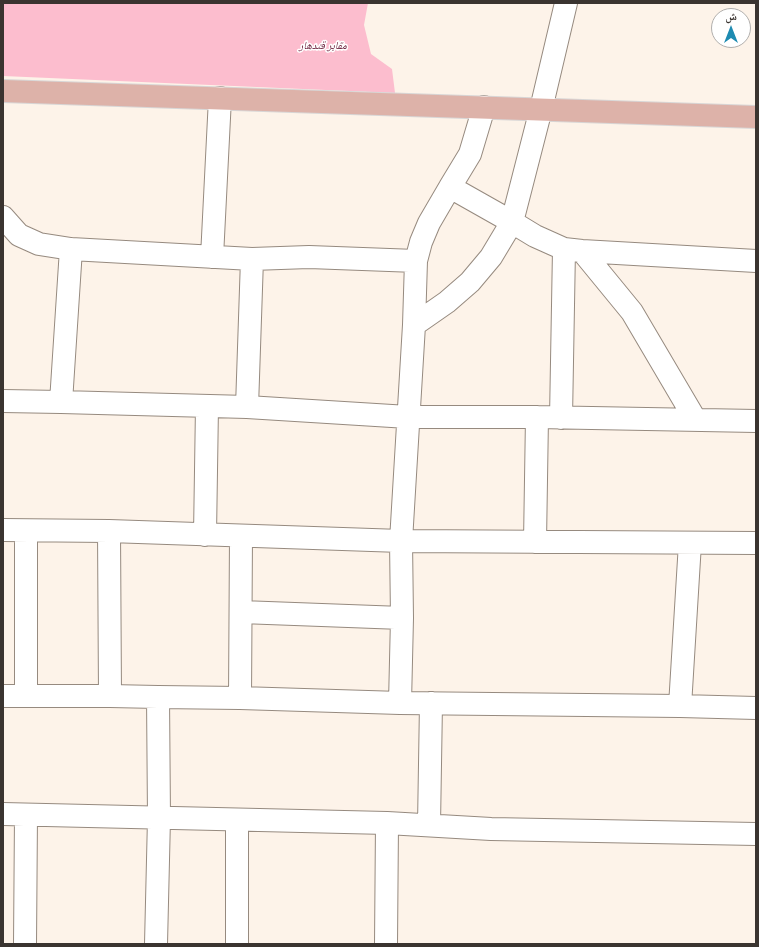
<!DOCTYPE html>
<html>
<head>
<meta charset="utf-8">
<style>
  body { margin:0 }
  #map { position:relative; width:759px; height:947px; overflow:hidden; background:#fdf3e9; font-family:"Source Serif 4","Noto Naskh Arabic",serif }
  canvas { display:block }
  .frame { position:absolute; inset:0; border:4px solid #3a3430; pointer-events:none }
  .north { position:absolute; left:711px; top:8px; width:40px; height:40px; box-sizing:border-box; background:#fff; border:1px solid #b0aeac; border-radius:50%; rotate:0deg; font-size:11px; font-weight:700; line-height:16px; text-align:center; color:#3a3430 }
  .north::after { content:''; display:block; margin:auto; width:14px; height:18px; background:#1e8bb1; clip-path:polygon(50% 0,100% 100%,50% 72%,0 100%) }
</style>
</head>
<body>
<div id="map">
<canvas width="759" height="947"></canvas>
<div class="frame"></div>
<div class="north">ش</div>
</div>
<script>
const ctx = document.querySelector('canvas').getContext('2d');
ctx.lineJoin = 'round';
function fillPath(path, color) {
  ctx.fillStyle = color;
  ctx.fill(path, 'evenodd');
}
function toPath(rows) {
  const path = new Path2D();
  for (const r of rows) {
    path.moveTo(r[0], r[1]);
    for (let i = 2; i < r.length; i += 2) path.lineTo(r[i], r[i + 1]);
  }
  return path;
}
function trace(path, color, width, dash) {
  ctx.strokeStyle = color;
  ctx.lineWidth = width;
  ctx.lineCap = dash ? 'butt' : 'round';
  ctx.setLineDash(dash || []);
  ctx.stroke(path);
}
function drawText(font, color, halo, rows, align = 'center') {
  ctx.font = font + ' "Source Serif 4","Noto Naskh Arabic",serif';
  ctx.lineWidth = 3;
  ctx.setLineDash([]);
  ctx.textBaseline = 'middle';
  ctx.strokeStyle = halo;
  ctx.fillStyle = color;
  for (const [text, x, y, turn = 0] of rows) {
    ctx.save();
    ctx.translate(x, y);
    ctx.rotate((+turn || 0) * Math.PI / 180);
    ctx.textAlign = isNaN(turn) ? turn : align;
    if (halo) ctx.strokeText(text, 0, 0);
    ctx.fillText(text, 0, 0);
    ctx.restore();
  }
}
const green = toPath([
  [3,3,368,3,364,25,371,54,392,69,395,93,3,76]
]);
const minor = toPath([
  [450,187,470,154,484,107],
  [3,217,19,235,39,244,71,249,252,259,309,257,416,261,421,242,429,223,450,187,512,222,535,236,564,249,582,251,756,261],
  [582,251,632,312,695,419],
  [212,257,220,98],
  [414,325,447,302,470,282,491,257,512,222,541,109,566,3],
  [3,401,61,402,247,407,408,417,537,417,756,421],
  [61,402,71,249],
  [247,407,252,259],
  [561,418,564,249],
  [3,530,109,531,401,541,756,543],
  [109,531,110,696],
  [205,535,207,406],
  [535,542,537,417],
  [241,612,402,618],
  [3,696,110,696,158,697,240,698,400,703,680,706,756,708],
  [26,696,26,531],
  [240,698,241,536],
  [400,703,402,618,401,541,414,325,416,261],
  [680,706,690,543],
  [3,814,387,823,491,829,756,834],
  [429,825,431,703],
  [25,944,26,815],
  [156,944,159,818,158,697],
  [237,944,237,820],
  [386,944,387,823]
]);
const major = toPath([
  [3,91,756,117]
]);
const parkNames = [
  ["مقابر قندهار",323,46]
];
fillPath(green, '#fcbdce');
trace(minor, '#968a7f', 24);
trace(major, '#d8d6d6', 24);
trace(minor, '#fff', 22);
trace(major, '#ddb2a9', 22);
drawText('italic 11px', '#6c223e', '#fff', parkNames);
</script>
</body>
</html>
